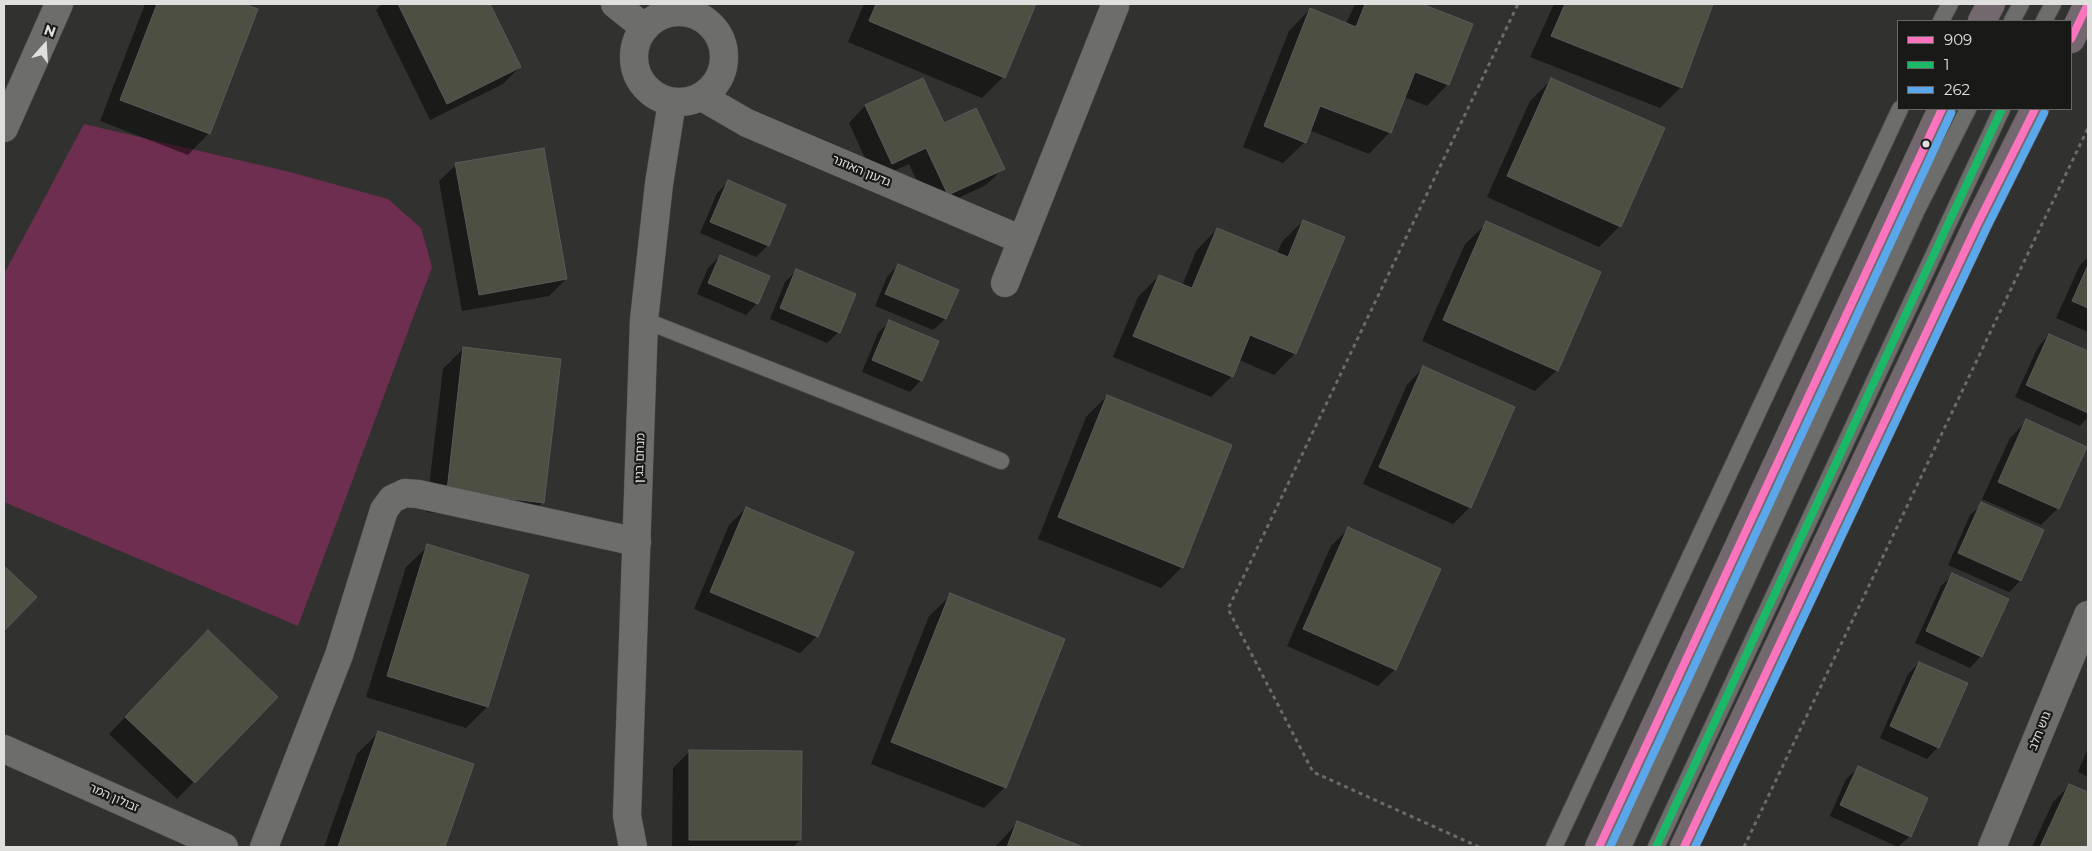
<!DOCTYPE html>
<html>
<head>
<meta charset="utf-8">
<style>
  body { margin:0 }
  #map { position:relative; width:2092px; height:851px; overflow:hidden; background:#313130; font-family:Montserrat,sans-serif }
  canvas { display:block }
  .frame { position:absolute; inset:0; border:5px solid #dfe0de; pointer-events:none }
  .legend { position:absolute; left:1897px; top:20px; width:175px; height:90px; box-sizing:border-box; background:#191918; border:1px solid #686967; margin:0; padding:6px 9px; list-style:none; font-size:15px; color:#dfe0de }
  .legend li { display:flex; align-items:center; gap:10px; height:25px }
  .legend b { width:25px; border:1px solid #686967 }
  .north { position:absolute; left:20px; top:20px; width:50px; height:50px; -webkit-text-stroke:4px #191918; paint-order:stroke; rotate:19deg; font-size:14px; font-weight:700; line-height:20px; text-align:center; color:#dfe0de }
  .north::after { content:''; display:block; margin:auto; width:18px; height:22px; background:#dfe0de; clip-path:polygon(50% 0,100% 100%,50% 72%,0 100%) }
</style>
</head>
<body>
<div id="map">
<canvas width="2092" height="851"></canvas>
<div class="frame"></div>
<ul class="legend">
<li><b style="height:6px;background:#fc73be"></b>909</li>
<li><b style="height:6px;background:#1ab867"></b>1</li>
<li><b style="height:6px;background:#5aa8eb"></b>262</li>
</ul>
<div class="north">N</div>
</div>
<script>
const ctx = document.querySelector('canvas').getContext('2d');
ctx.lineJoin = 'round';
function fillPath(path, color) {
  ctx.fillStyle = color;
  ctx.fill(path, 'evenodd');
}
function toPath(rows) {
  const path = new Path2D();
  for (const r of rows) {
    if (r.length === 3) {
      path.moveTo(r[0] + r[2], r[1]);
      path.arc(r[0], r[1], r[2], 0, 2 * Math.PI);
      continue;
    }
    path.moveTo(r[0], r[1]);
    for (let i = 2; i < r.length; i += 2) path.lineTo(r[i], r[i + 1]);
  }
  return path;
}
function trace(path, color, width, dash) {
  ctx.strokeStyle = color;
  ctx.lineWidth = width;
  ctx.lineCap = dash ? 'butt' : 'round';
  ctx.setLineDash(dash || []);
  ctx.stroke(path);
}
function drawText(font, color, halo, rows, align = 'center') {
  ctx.font = font + ' Montserrat,"Noto Sans Hebrew",sans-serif';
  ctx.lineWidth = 4.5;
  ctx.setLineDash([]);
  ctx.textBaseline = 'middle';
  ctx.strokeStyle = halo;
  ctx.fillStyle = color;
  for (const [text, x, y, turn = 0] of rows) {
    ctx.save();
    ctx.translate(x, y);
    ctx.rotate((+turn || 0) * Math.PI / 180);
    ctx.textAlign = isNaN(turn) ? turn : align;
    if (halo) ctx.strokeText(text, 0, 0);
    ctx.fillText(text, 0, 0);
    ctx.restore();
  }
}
const green = toPath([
  [84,124,290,172,388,199,421,228,432,267,298,626,4,502,4,274]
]);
const shadow = toPath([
  [145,4,241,4,256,10,209,133,188,155,100,121],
  [382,4,489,4,520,67,503,84,430,120,376,10],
  [864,4,1035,4,1003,77,982,98,848,42],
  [1355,4,1419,4,1472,25,1448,84,1427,106,1404,97,1390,132,1369,154,1309,130,1305,142,1283,163,1243,147,1289,31,1310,9,1346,24],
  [1554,4,1712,4,1681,87,1660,108,1530,57],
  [922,80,944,125,1003,169,986,185,931,211,909,164,875,180,849,123,865,106],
  [1551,80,1620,226,1599,247,1487,197,1530,101],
  [456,165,566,279,549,296,462,311,439,181],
  [728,182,768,245,756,257,700,233,717,193],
  [1303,221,1295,353,1274,375,1239,360,1232,376,1211,397,1113,357,1138,297,1159,276,1182,286,1196,251,1217,229,1277,254,1282,242],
  [1487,223,1557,370,1535,391,1422,341,1465,244],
  [720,256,757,303,746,315,697,294,708,268],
  [2088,257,2088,332,2056,318,2080,265],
  [898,265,957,290,945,319,933,330,875,306,887,277],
  [796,271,839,332,827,343,770,319,785,282],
  [889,322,921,380,910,392,862,372,878,333],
  [2049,335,2088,353,2088,417,2080,426,2015,397,2038,347],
  [464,348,543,502,522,523,426,512,443,369],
  [1423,368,1470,507,1453,524,1363,484,1407,385],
  [1107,396,1182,567,1161,588,1038,539,1086,417],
  [2027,421,2058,508,2041,525,1982,499,2010,438],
  [1982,504,2043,531,2020,581,2009,592,1948,565,1970,515],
  [746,508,817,636,800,653,694,609,729,525],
  [1348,529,1395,669,1378,686,1287,646,1331,546],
  [428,546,487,707,466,728,366,697,406,567],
  [4,567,35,597,4,630],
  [1953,575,1981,656,1970,668,1915,643,1941,586],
  [951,595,1005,787,984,808,871,764,929,616],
  [191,649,276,697,177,799,109,734],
  [1919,663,1938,747,1927,759,1880,738,1908,674],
  [378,733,472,765,444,847,324,847,357,754],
  [2088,748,2088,777,2078,772],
  [690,751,800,840,793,847,672,847,673,768],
  [1858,768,1910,836,1898,847,1830,816,1846,779],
  [2070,785,2088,793,2088,847,2032,847,2053,802],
  [1018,822,1080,847,995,847]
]);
const building = toPath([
  [157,4,244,4,258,9,210,134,120,100,157,4],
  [398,4,490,4,521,67,447,104,398,4],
  [876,4,1036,4,1005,78,869,21,876,4],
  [1365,4,1422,4,1473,24,1449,85,1415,72,1391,133,1320,106,1306,143,1264,126,1310,8,1356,27,1365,4],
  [1565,4,1713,4,1682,88,1551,36,1565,4],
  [923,78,944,123,976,108,1005,169,948,195,926,148,892,164,865,105,923,78],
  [1551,78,1665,128,1621,227,1507,176,1551,78],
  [544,148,567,279,479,295,455,163,544,148],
  [728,180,786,205,769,246,710,222,728,180],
  [1303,220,1345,237,1296,354,1250,335,1233,377,1133,336,1159,275,1192,288,1217,228,1288,257,1303,220],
  [1486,221,1601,272,1558,371,1443,320,1486,221],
  [720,255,770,276,758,304,708,283,720,255],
  [898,264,959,290,946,319,885,294,898,264],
  [2088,265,2088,308,2072,301,2088,265],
  [796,269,856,294,840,333,780,308,796,269],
  [889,320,939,341,922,381,872,360,889,320],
  [2049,334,2088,351,2088,413,2026,385,2049,334],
  [463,347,561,359,544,503,447,491,463,347],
  [1423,366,1515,407,1471,508,1379,467,1423,366],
  [1107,395,1232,445,1183,568,1058,517,1107,395],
  [2026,419,2087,447,2059,509,1998,482,2026,419],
  [1981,502,2044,530,2021,581,1958,553,1981,502],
  [746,507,854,552,818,637,710,592,746,507],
  [1348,527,1441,569,1396,670,1303,629,1348,527],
  [427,544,529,575,488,707,387,676,427,544],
  [4,566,37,597,4,631,4,566],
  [1952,573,2009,599,1982,657,1926,631,1952,573],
  [950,593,1065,639,1006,788,891,742,950,593],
  [208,630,278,697,195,783,125,717,208,630],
  [1919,662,1968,683,1939,748,1890,726,1919,662],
  [378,731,474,764,445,847,338,847,378,731],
  [689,750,802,751,801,840,689,840,689,750],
  [1858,766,1928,798,1911,837,1840,805,1858,766],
  [2069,784,2088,792,2088,847,2040,847,2069,784],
  [1017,821,1083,847,1007,847,1017,821]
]);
const path = toPath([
  [1479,847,1313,772,1228,609,1518,4],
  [1744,847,2088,128]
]);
const service = toPath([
  [1941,21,1950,4],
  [2012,21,2021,4],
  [2044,21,2053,4],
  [644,320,1001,461],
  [1554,847,1900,109],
  [1623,847,1916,212,1968,109],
  [1656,847,2002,109]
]);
const minor = toPath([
  [615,4,645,28],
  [702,97,747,123,1022,240],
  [4,128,59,4],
  [1005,283,1115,6],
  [4,749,224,847],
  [264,847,339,655,384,510,392,499,405,493,418,494,637,542]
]);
const tertiary = toPath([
  [679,57,45],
  [633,847,627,816,644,320,659,184,672,102],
  [1992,847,2088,615]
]);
const trunk = toPath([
  [1982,21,1991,4],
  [2071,39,2088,4],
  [1599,847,1942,109],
  [1684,847,1978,223,2035,109]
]);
const bus1 = toPath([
  [2071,39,2088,4],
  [1599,847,1942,109],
  [1684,847,1978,223,2035,109]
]);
const bus2 = toPath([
  [1656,847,2002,109]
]);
const bus3 = toPath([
  [1610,847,1951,113],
  [1695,847,1987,227,2044,113]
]);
const markers = [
  [1926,144,4.5,"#dfe0de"]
];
const streetNames = [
  ["גדעון האוזנר",861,171,23],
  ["מנחם בגין",640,458,-88],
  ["גוש חלב",2040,731,-68],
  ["זבולון המר",114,798,24]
];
fillPath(green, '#6e2e4f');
fillPath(shadow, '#0007');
fillPath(building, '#4c4f42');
trace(building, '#5a5a59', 1);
trace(service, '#4d4d4c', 18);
trace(minor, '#4d4d4c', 29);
trace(tertiary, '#4d4d4c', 29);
trace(trunk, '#4d4d4c', 29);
trace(path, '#6b6b6a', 3, [4, 4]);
trace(service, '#6d6d6c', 16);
trace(minor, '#6d6d6c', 28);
trace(tertiary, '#6d6d6c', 28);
trace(trunk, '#72686d', 28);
trace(bus1, '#fc73be', 8);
trace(bus2, '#1ab867', 8);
trace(bus3, '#5aa8eb', 8);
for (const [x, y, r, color] of markers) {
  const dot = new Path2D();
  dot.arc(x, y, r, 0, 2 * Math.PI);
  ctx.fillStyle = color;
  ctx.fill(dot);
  trace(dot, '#191918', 2);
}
drawText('12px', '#dfe0de', '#191918', streetNames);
</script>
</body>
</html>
